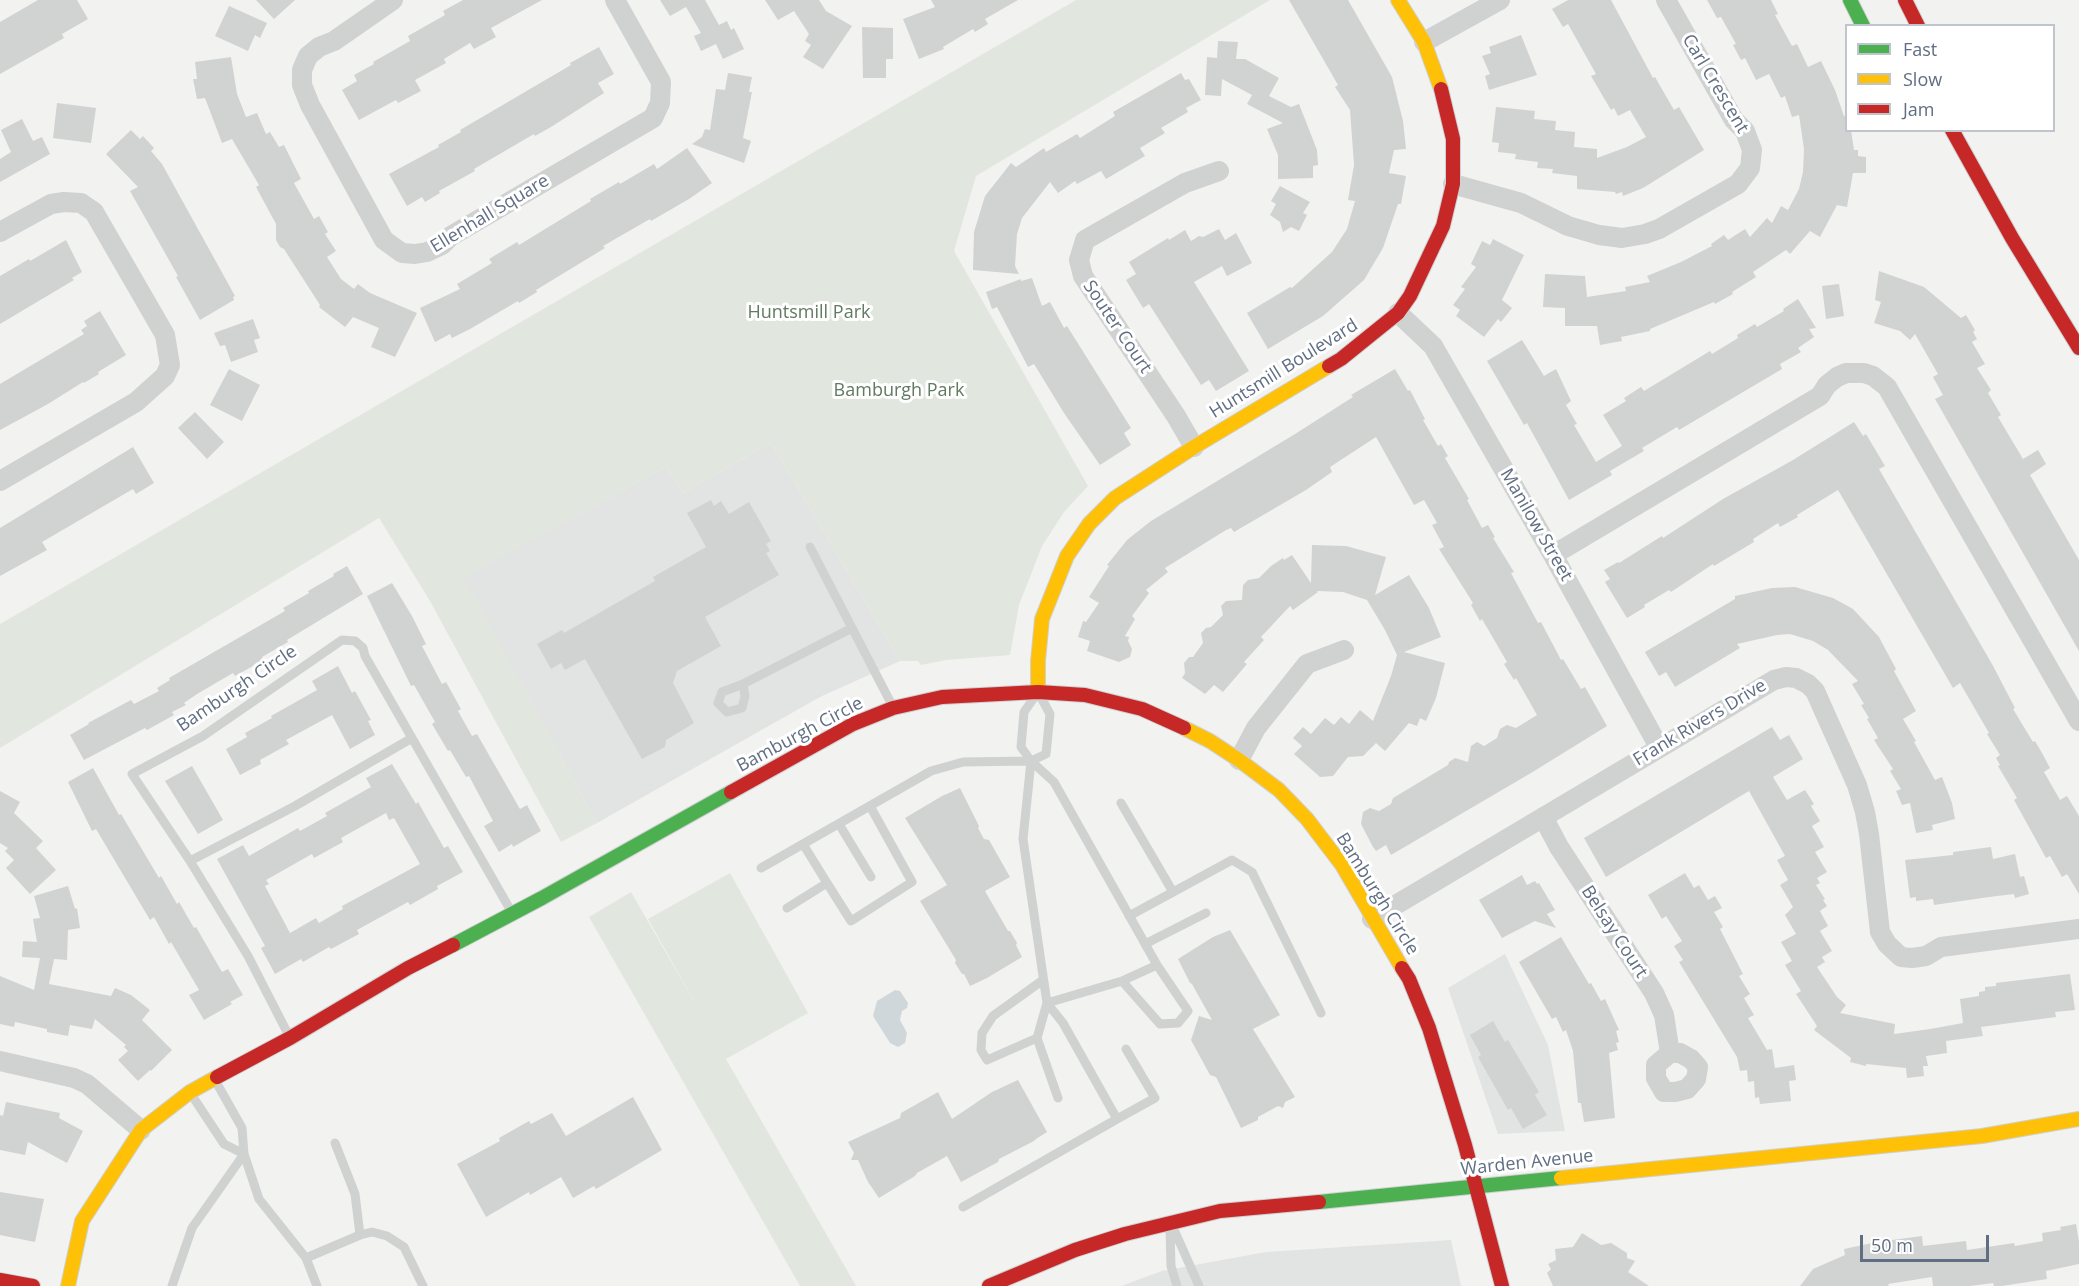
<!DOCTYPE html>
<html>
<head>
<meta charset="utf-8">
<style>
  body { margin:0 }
  #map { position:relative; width:2079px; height:1286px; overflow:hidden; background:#f2f3f0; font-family:"Open Sans",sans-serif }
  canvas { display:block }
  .legend { position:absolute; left:1845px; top:24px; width:210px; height:108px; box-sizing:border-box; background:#fff; border:2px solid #bfc5cd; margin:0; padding:8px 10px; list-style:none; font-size:18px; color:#606e83 }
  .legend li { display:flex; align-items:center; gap:12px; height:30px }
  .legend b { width:30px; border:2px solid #bfc5cd }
  .scale { position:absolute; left:1860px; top:1235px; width:129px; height:27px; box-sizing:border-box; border:3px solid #606e83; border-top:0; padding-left:8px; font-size:18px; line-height:21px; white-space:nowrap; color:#606e83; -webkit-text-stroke:4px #fff; paint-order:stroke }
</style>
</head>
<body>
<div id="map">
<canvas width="2079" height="1286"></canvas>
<ul class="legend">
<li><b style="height:8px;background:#4caf50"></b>Fast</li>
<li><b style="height:8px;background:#ffc107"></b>Slow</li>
<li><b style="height:8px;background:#c62828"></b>Jam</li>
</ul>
<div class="scale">50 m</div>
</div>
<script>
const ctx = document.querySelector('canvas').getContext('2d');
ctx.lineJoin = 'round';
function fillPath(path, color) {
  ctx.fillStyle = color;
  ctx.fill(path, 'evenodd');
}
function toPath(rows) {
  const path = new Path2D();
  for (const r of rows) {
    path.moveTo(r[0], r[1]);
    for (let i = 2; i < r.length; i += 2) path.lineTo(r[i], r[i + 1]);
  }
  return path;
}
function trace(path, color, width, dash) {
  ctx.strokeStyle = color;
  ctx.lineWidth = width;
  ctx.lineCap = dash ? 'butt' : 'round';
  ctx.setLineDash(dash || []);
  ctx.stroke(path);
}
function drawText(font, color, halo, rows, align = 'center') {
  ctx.font = font + ' "Open Sans",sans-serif';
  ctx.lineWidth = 6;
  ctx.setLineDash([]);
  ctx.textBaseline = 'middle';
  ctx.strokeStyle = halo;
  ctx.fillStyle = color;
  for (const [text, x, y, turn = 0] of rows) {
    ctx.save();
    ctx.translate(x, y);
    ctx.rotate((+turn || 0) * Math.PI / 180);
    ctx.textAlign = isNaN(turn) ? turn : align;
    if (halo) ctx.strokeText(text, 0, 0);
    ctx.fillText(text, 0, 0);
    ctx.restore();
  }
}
const built = toPath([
  [771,443,900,661,820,697,597,823,463,577,666,467,683,493],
  [1505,954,1548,1045,1565,1131,1498,1134,1448,988],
  [1451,1240,1461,1286,1121,1286,1162,1271,1266,1252]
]);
const green = toPath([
  [1076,0,1270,0,976,176,954,251,1088,486,1064,512,1042,546,1019,605,1010,655,946,660,921,665,918,661,900,661,771,443,683,493,666,467,464,577,597,823,561,842,430,601,379,518,0,748,0,624],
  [730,873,808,1013,726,1059,856,1286,800,1286,589,917,631,892,702,1015,648,919]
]);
const water = toPath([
  [895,990,900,991,908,1003,907,1008,902,1011,900,1020,907,1033,905,1043,898,1047,890,1043,873,1016,877,1001]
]);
const building = toPath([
  [38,0,77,0,88,19,62,34,64,38,0,74,0,22],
  [256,0,295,0,274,19],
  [463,0,542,0,491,28,496,37,474,49,470,43,444,59,446,63,415,80,421,91,398,103,396,100,359,120,342,90,357,81,354,75,374,64,373,62,410,41,408,36,445,15,443,11],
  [660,0,705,0,719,25,727,21,731,30,734,28,744,49,723,59,716,44,701,51,694,36,701,33,686,7,670,16],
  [765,0,819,0,826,11,852,26,823,69,803,57,811,45,805,41,809,34,794,11,778,20],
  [931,0,1018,0,985,19,988,24,975,32,973,29,943,47,944,49,919,59,903,19,935,7],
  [1289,0,1348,0,1392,77,1403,121,1406,149,1394,150,1389,173,1406,176,1401,204,1398,204,1383,248,1364,280,1323,316,1268,349,1247,313,1290,287,1292,288,1332,252,1347,229,1355,201,1348,200,1354,165,1350,110,1335,87,1338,85],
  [1568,0,1611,0,1653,78,1655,77,1674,110,1679,107,1704,150,1643,188,1623,196,1622,192,1616,194,1615,192,1577,189,1577,176,1552,173,1553,169,1537,168,1538,162,1515,159,1516,154,1498,152,1499,143,1492,142,1496,107,1535,111,1534,119,1556,121,1555,130,1575,132,1574,147,1597,149,1597,158,1627,147,1646,137,1630,110,1618,116,1614,108,1611,110,1591,76,1596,74,1568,24,1563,27,1552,9],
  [1707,0,1771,0,1778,14,1775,15,1792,46,1797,44,1808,67,1821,61,1835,90,1844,116,1846,116,1846,130,1851,130,1854,150,1858,150,1858,156,1866,157,1866,173,1853,173,1847,207,1837,205,1820,237,1810,231,1790,254,1786,250,1753,272,1756,277,1732,292,1733,294,1715,304,1714,302,1650,329,1650,331,1621,337,1622,341,1600,345,1597,326,1565,326,1565,308,1543,307,1545,274,1585,276,1587,297,1626,291,1625,287,1650,282,1647,276,1681,262,1712,246,1711,244,1724,235,1728,240,1745,229,1750,237,1767,218,1772,223,1781,206,1788,210,1799,189,1803,172,1804,149,1799,115,1792,117,1785,96,1781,98,1769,74,1756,80,1745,58,1741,60,1733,45,1736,44,1721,17,1717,18],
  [229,6,267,23,260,38,255,35,248,51,215,36],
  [862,27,893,28,893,59,886,59,886,78,863,78],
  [1521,35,1537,75,1489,90,1485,76,1490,74,1482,56,1491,53,1489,47],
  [1218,41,1238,42,1236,59,1245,59,1279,78,1269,96,1291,107,1299,104,1317,150,1318,165,1313,166,1313,178,1278,179,1278,155,1267,129,1283,123,1247,104,1252,95,1222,79,1221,96,1205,95,1207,57,1217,58],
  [599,47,614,74,598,83,604,93,551,127,535,136,534,134,474,169,475,171,439,191,440,193,425,202,422,197,407,206,389,174,439,147,438,145,461,132,460,130,571,65,570,63],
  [231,57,237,94,246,117,257,113,266,134,270,132,279,147,284,145,301,179,294,183,314,219,319,216,328,232,325,234,336,251,327,257,341,279,354,289,358,284,370,293,417,313,395,357,371,347,379,328,353,317,345,327,319,307,320,305,284,249,280,247,276,240,276,224,256,187,259,185,232,139,222,143,205,98,197,99,193,79,197,79,195,62],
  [728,73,752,77,749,92,752,92,743,138,751,141,744,163,692,144,702,137,705,129,710,130,716,89,725,90],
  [1181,73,1185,80,1189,79,1201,100,1186,108,1188,112,1161,128,1165,133,1140,148,1145,156,1106,179,1101,171,1077,184,1075,181,1058,193,1050,182,1022,218,1017,234,1015,266,1019,274,973,270,974,232,985,196,1011,163,1016,167,1044,148,1046,152,1077,134,1080,138,1115,116,1113,112],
  [57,103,96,108,91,143,53,138],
  [22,119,33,141,42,137,50,154,0,182,0,159,11,152,1,130],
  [131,130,140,139,143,136,154,148,151,151,162,164,235,296,233,297,234,300,200,320,176,277,178,276,130,191,138,187,106,154],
  [687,148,712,183,689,199,651,221,650,219,603,246,605,248,536,290,537,292,519,303,518,301,470,329,452,338,450,334,435,342,420,308,460,289,457,284,492,263,489,259,517,242,519,245,591,201,590,199,619,182,620,184,654,164,657,169],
  [1280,186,1310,202,1303,213,1307,215,1299,231,1291,227,1283,232,1280,222,1270,215,1276,204,1271,201],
  [1219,229,1225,240,1236,233,1252,263,1227,276,1222,266,1194,282,1249,371,1216,391,1209,380,1201,385,1149,304,1143,308,1126,280,1136,274,1129,262,1168,238,1169,240,1185,230,1191,241,1199,236,1203,237],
  [1493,239,1524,255,1502,300,1512,308,1501,322,1498,319,1484,337,1456,316,1460,310,1453,305,1465,289,1461,287,1476,267,1471,264,1482,241,1490,245],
  [66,240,82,272,72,278,74,280,0,324,0,276,29,259,30,261],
  [1879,271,1924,287,1961,318,1966,315,1975,330,1973,332,1977,339,1972,342,1985,364,1977,368,1991,390,1988,393,2001,415,1998,417,2023,459,2038,450,2046,464,2030,475,2079,560,2079,651,1935,399,1943,395,1933,377,1938,374,1915,334,1910,340,1900,331,1874,323,1881,302,1875,300],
  [1032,278,1042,306,1050,302,1064,328,1067,326,1131,428,1124,433,1131,445,1100,465,1064,413,1034,364,1028,367,997,307,992,309,986,292,1021,279,1021,281],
  [1839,284,1844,316,1826,319,1822,286],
  [1798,299,1816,328,1809,329,1814,337,1798,348,1801,352,1780,364,1782,369,1679,430,1677,427,1642,448,1644,451,1610,471,1612,475,1569,500,1527,423,1524,425,1487,361,1522,340,1544,376,1556,369,1571,401,1566,405,1577,424,1574,425,1596,462,1622,446,1603,415,1626,401,1624,398,1641,387,1644,391,1710,351,1712,354,1738,338,1737,335,1755,324,1757,327,1784,311,1783,309],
  [100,311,126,355,98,372,99,374,84,383,83,382,48,404,0,430,0,384,84,334,81,330,87,326,84,321],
  [253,319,260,338,254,340,258,352,231,362,225,345,220,346,214,333],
  [229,369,260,385,242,421,210,405],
  [1395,369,1408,391,1410,390,1425,419,1423,420,1438,446,1441,444,1448,456,1445,458,1469,499,1467,500,1482,528,1488,525,1495,537,1493,538,1514,572,1511,573,1538,623,1541,622,1561,660,1563,659,1581,689,1585,687,1607,726,1531,773,1391,855,1386,845,1376,851,1373,847,1361,824,1363,812,1370,808,1379,811,1391,804,1393,798,1448,765,1449,762,1455,758,1468,762,1471,746,1477,742,1484,746,1497,738,1500,729,1507,725,1516,728,1537,715,1516,678,1514,680,1504,664,1507,662,1482,619,1480,621,1471,605,1473,603,1439,549,1444,547,1432,525,1437,523,1424,500,1414,505,1376,437,1330,467,1332,472,1306,490,1234,532,1231,528,1226,530,1165,568,1168,572,1146,590,1149,593,1132,616,1135,619,1125,636,1129,637,1128,641,1132,649,1130,657,1119,662,1087,651,1090,641,1078,637,1083,621,1086,622,1099,603,1089,597,1109,566,1107,565,1127,540,1151,521,1295,434,1353,397,1351,395],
  [195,412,224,442,207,459,178,428],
  [1854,422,1863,436,1866,434,1885,466,1879,469,1992,664,2015,708,2013,709,2033,742,2035,741,2042,753,2050,768,2044,772,2060,800,2067,796,2079,816,2079,894,2067,874,2062,877,2050,856,2046,858,2014,800,2017,798,1998,766,2000,765,1996,758,2000,755,1987,734,1989,733,1960,683,1953,688,1838,490,1797,515,1798,517,1780,527,1778,523,1753,539,1754,542,1714,566,1713,564,1671,592,1669,590,1644,605,1645,607,1627,618,1605,582,1610,579,1604,570,1618,562,1619,563,1662,536,1663,538,1723,499,1793,460],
  [133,447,154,483,136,494,133,489,42,542,47,550,0,576,0,528],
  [711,500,714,506,721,501,729,514,749,502,771,541,766,544,770,551,766,553,779,575,705,617,721,646,677,671,673,683,694,723,666,740,665,747,642,759,585,659,565,670,561,663,551,669,537,644,562,630,564,633,655,581,653,577,706,547,687,513],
  [1312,545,1346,546,1386,557,1375,595,1409,575,1429,608,1441,637,1404,652,1445,663,1436,698,1426,721,1420,718,1417,726,1409,723,1385,751,1376,743,1363,756,1348,757,1333,776,1320,777,1294,754,1302,746,1293,738,1303,727,1311,734,1325,718,1334,725,1341,717,1349,724,1360,710,1373,721,1391,676,1397,655,1385,630,1367,600,1343,592,1317,591,1318,592,1293,610,1290,606,1261,637,1264,640,1244,662,1247,664,1223,692,1214,685,1205,694,1182,678,1185,673,1184,663,1189,657,1193,657,1203,643,1201,633,1206,628,1211,627,1223,615,1221,606,1226,601,1242,600,1243,585,1248,580,1259,578,1271,566,1283,558,1284,560,1292,555,1311,583],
  [347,566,363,594,287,640,288,642,262,657,264,660,235,676,233,673,197,694,184,703,186,705,172,712,174,715,147,730,145,728,84,760,70,735,89,724,88,723,131,700,134,704,159,691,157,688,170,680,169,678,285,611,283,608,309,593,308,591,334,576,333,574],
  [392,583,412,616,426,644,422,646,442,684,446,682,461,709,458,711,472,736,477,734,520,809,527,805,541,831,513,847,512,844,499,852,484,826,493,821,469,776,466,777,450,750,448,751,432,724,435,722,414,685,411,686,367,596],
  [1795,587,1833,598,1853,609,1879,637,1896,669,1894,671,1916,711,1903,719,1916,741,1914,742,1935,780,1942,777,1952,803,1955,819,1932,825,1933,830,1916,833,1910,803,1902,805,1896,791,1901,789,1890,771,1893,769,1874,740,1878,738,1867,719,1869,718,1861,705,1864,704,1852,684,1858,681,1828,650,1813,641,1790,634,1777,635,1737,644,1740,648,1675,687,1666,672,1659,676,1645,652,1735,599,1735,596,1772,588],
  [338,666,352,693,355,691,371,720,368,721,375,735,350,749,332,715,286,740,289,744,260,760,261,764,240,775,226,749,247,737,245,733,272,718,271,716,317,690,312,681],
  [1772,727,1780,740,1789,735,1803,759,1773,777,1787,800,1805,790,1814,804,1811,806,1820,821,1812,826,1824,847,1815,852,1827,872,1817,878,1820,883,1816,885,1825,899,1823,900,1827,906,1820,911,1828,926,1820,931,1832,951,1822,957,1825,962,1817,967,1837,997,1846,1005,1840,1013,1895,1024,1894,1034,1930,1029,1963,1023,1960,999,1979,996,1979,992,1985,991,1985,987,1996,986,1996,983,2070,974,2075,1010,2055,1012,2056,1017,1981,1027,1983,1036,1946,1041,1947,1053,1926,1056,1928,1066,1923,1066,1924,1076,1907,1078,1906,1068,1866,1064,1866,1066,1850,1062,1851,1058,1814,1030,1817,1026,1796,994,1801,991,1785,965,1792,961,1781,942,1796,934,1785,915,1793,907,1780,885,1788,880,1777,860,1785,856,1749,791,1606,877,1584,838],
  [392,764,416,804,418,802,444,848,448,846,463,872,437,886,438,889,410,905,408,902,357,930,359,934,331,949,329,947,303,962,301,959,275,974,261,948,265,946,217,859,243,845,249,856,298,828,300,831,327,816,325,813,371,787,366,778],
  [386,813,389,820,394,818,420,864,342,906,343,909,319,923,316,918,290,933,265,886,269,884,266,880,312,854,314,858,343,842,341,838],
  [192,766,223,820,198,834,165,781],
  [93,768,119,815,121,814,159,878,161,876,177,904,179,902,194,928,196,927,222,972,228,969,243,995,230,1002,232,1004,204,1020,189,995,199,990,171,942,169,944,154,917,150,920,96,829,92,831,68,782],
  [960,788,979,826,978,828,984,839,989,840,1010,877,985,891,1008,931,1010,931,1017,943,1016,945,1022,957,987,978,970,986,964,974,962,974,955,963,956,960,920,901,947,885,905,818,942,796],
  [0,791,20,802,14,813,43,841,36,848,56,870,30,894,6,868,14,860,5,851,8,848,0,843],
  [1991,847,1993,859,2015,854,2020,877,2024,876,2029,894,2015,898,2014,894,1989,897,1934,905,1933,899,1916,901,1916,897,1910,898,1905,860,1953,855,1953,852],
  [1685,873,1694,888,1699,885,1708,900,1715,896,1722,908,1714,912,1723,927,1720,929,1743,974,1739,976,1750,994,1744,998,1754,1015,1748,1018,1767,1050,1772,1049,1775,1068,1794,1065,1796,1080,1789,1081,1791,1101,1760,1104,1759,1097,1755,1098,1754,1081,1748,1082,1747,1070,1740,1071,1737,1057,1679,962,1683,960,1674,946,1682,941,1666,916,1662,919,1648,895],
  [1522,875,1527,885,1535,881,1537,884,1539,883,1555,910,1547,914,1556,928,1535,921,1502,938,1479,900],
  [68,886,75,909,77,908,80,928,68,930,67,960,54,959,49,984,111,996,115,988,131,995,150,1010,142,1020,172,1050,151,1071,150,1070,138,1081,118,1060,128,1051,124,1047,126,1045,95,1019,92,1029,70,1025,68,1036,47,1032,47,1029,15,1022,14,1027,0,1024,0,976,34,990,40,958,22,957,23,941,37,942,33,919,40,918,34,896],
  [1230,930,1280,1015,1253,1029,1295,1097,1285,1102,1283,1108,1278,1106,1258,1117,1258,1120,1241,1128,1216,1077,1210,1075,1191,1040,1199,1016,1212,1020,1192,984,1190,983,1178,959,1213,937],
  [1561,937,1589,984,1591,983,1601,1001,1605,999,1619,1030,1616,1031,1619,1042,1616,1043,1618,1050,1609,1053,1615,1118,1584,1122,1581,1103,1578,1103,1573,1051,1566,1030,1563,1032,1556,1017,1552,1019,1519,962],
  [1493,1021,1505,1042,1508,1040,1539,1092,1535,1095,1547,1115,1523,1129,1511,1108,1508,1110,1478,1057,1481,1055,1470,1035],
  [1018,1080,1047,1132,1036,1139,1034,1141,999,1159,998,1162,961,1182,947,1156,917,1173,915,1176,879,1198,868,1182,858,1160,851,1160,854,1153,848,1142,900,1118,901,1113,938,1092,952,1119,992,1092],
  [633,1097,662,1150,596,1189,594,1186,573,1198,561,1177,530,1195,529,1192,486,1217,457,1164,500,1141,499,1138,529,1121,531,1124,552,1113,566,1136],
  [6,1102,60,1113,59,1118,83,1131,67,1163,28,1142,25,1155,0,1150,0,1115,3,1116],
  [0,1192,44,1199,35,1242,0,1235],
  [2076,1224,2079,1242,2079,1264,2046,1271,2047,1279,2002,1286,1994,1286,1993,1283,1970,1286,1933,1286,1932,1277,1888,1284,1889,1286,1800,1286,1813,1269,1845,1255,1844,1249,1877,1242,1922,1236,1923,1246,1966,1241,1967,1250,2014,1243,2015,1246,2043,1241,2042,1233,2061,1230,2060,1227],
  [1582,1233,1601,1245,1611,1243,1627,1253,1627,1258,1635,1261,1628,1272,1649,1286,1553,1286,1547,1273,1551,1269,1548,1264,1556,1260,1555,1249,1573,1247]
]);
const lane = toPath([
  [810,547,893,707],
  [743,684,745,696,742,708,727,712,718,703,722,692,743,684,852,628],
  [1031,761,1023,839,1047,1003,1037,1038,1058,1098],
  [1121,803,1173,892],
  [839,824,871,877],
  [190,861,295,806,412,738],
  [761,868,931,771,963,762,1031,761,1046,754,1050,714,1038,692,1024,712,1021,747,1031,761,1054,782,1157,965,1188,1011,1178,1023,1160,1024,1122,981],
  [827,883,851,921,912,882,870,806],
  [787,908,827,883,803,844],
  [1129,916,1232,860,1252,872,1321,1013],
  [1145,944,1206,913],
  [1047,1003,1122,981,1157,965],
  [289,1036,248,956,190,861,132,774,203,736,342,640,355,641,363,648,365,656,511,911],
  [1037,1038,987,1060,981,1050,982,1033,993,1016,1043,980],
  [215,1080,242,1128,244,1154],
  [191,1094,224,1144,244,1154],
  [1117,1119,1155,1098,1126,1049],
  [963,1207,1117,1119,1063,1023,1047,1003],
  [1172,1225,1199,1286],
  [1170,1228,1171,1266,1177,1286],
  [360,1235,372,1232,387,1236,404,1247,423,1286],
  [306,1258,360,1235,355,1194,335,1143],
  [172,1286,192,1228,244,1154,259,1199,306,1258,317,1286]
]);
const street = toPath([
  [393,0,334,41,319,47,308,56,302,70,302,85,310,105,384,240,402,253,415,254,427,252,442,245,451,236,653,118,660,103,661,82,615,0],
  [1424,42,1500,0],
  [1453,184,1521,203,1568,226,1599,235,1622,238,1645,234,1659,229,1738,184,1750,168,1752,150,1745,131,1734,120,1666,0],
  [0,232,51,204,64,202,81,203,94,212,165,335,170,365,165,376,136,402,0,481],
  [1398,313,1433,346,1553,555,1659,747],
  [1194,447,1176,416,1083,276,1079,260,1085,240,1185,183,1219,171],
  [1553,555,1820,396,1827,385,1837,377,1846,373,1864,373,1873,376,1887,387,2079,721],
  [1239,760,1256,728,1307,664,1344,650],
  [1543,817,1559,847,1654,993,1664,1015,1670,1053,1656,1065,1656,1078,1664,1092,1675,1092,1687,1089,1696,1079,1698,1067,1691,1059,1680,1053,1670,1053],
  [1372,919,1774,680,1786,677,1796,678,1808,684,1815,691,1857,785,1865,812,1869,834,1880,932,1887,944,1901,957,1912,958,1926,956,1941,947,2079,929],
  [0,1061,74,1078,87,1084,141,1130]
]);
const fast = toPath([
  [1850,0,1863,26],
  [453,945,542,898,731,792],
  [1319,1202,1561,1178]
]);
const slow = toPath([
  [1398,0,1424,42,1441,89],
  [1038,692,1038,661,1042,619,1067,556,1089,524,1115,498,1194,447,1329,366],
  [1184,728,1210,741,1239,760,1279,790,1307,819,1342,865,1402,968],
  [1561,1178,1982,1136,2079,1119],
  [68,1286,82,1221,141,1130,190,1092,217,1077]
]);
const jam = toPath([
  [1905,0,1918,26],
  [1952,130,2012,238,2079,348],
  [1329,366,1341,359,1398,313,1410,296,1443,226,1453,184,1453,139,1441,89],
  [731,792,853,724,893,708,942,697,1038,692,1085,695,1142,709,1184,728],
  [1402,968,1409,979,1429,1028,1465,1145,1502,1286],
  [217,1077,290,1038,408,968,453,945],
  [0,1280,33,1286],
  [989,1286,1075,1250,1125,1234,1220,1211,1319,1202]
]);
const streetNames = [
  ["Carl Crescent",1715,84,59],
  ["Ellenhall Square",490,214,-31],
  ["Souter Court",1117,327,56],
  ["Huntsmill Boulevard",1284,369,-32],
  ["Manilow Street",1536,525,60],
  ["Bamburgh Circle",237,689,-34],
  ["Frank Rivers Drive",1700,723,-31],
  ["Bamburgh Circle",800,735,-28],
  ["Bamburgh Circle",1377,894,58],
  ["Belsay Court",1614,932,57],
  ["Warden Avenue",1527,1163,-6]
];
const parkNames = [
  ["Huntsmill Park",809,313],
  ["Bamburgh Park",899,391]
];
fillPath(built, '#e2e4e3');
fillPath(green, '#e1e6de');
fillPath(water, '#d0d7da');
fillPath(building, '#d1d2d2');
trace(fast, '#ced0d1', 16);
trace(slow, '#ced0d1', 16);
trace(jam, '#ced0d1', 16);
trace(lane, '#d0d1d1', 9);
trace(street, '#d0d1d1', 20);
trace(fast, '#4caf50', 14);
trace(slow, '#ffc107', 14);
trace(jam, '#c62828', 14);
drawText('18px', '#606e83', '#fff', streetNames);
drawText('18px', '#617a60', '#fff', parkNames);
</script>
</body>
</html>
